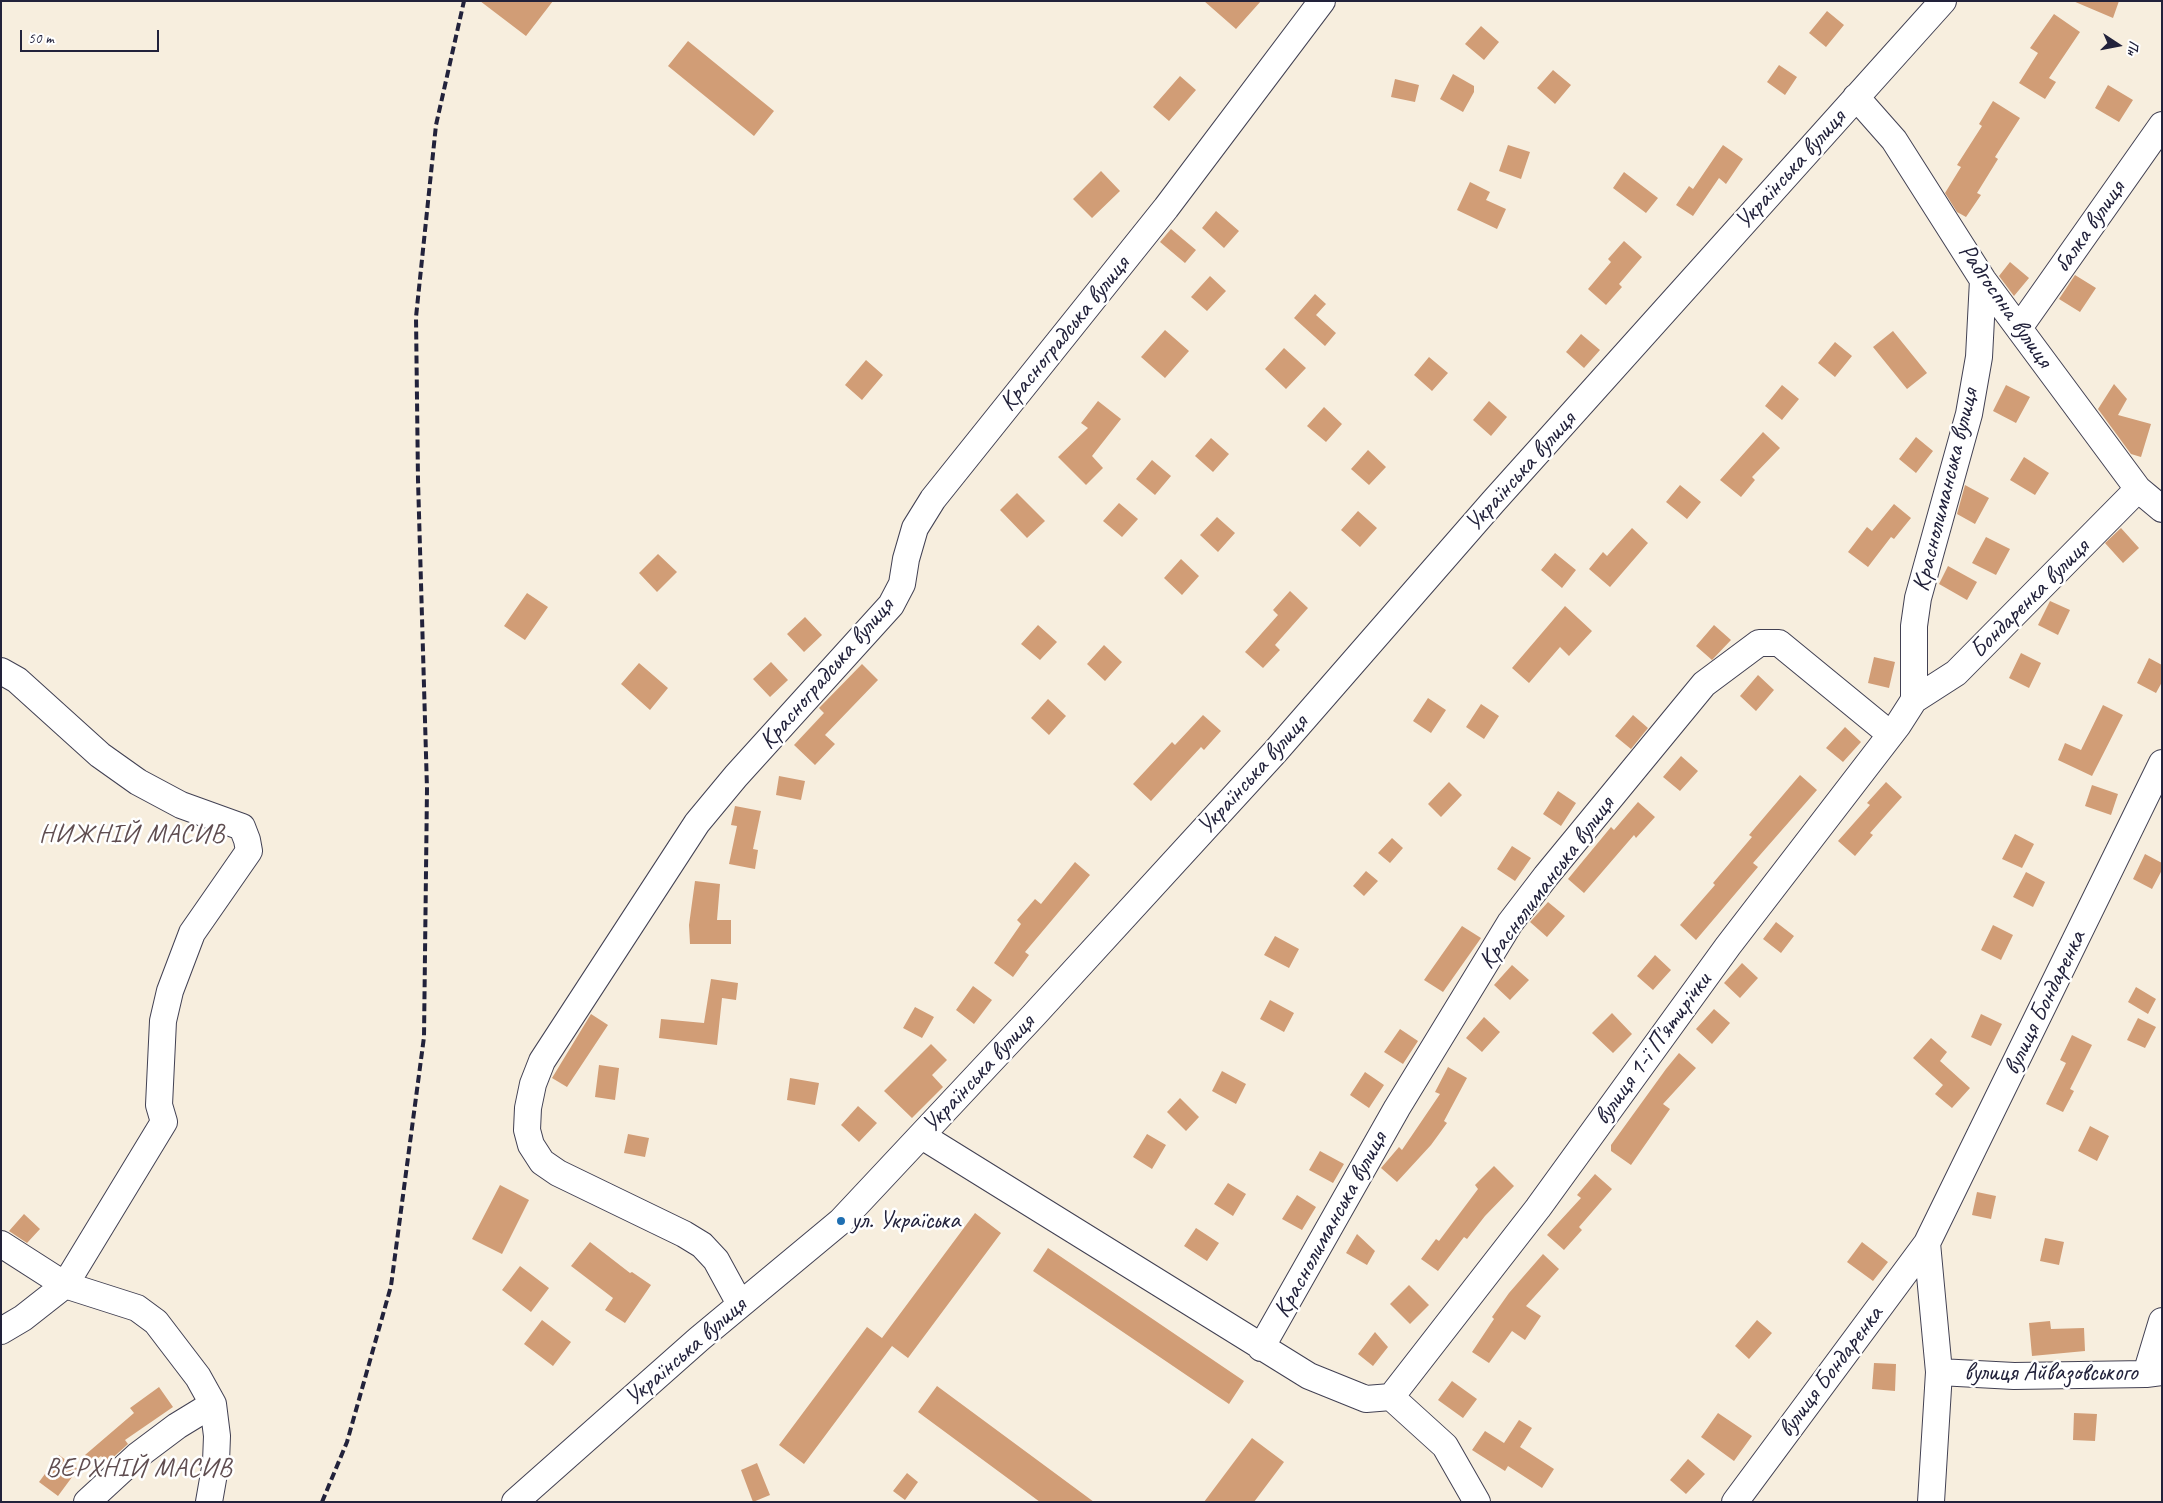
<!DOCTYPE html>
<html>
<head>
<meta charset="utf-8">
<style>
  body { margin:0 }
  #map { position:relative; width:2163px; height:1503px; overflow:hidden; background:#f7eede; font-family:Caveat,sans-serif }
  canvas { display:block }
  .frame { position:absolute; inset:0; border:2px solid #22223b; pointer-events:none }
  .north { position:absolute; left:2093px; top:20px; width:50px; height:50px; -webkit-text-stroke:4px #fff; paint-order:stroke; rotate:101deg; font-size:14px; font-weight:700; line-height:20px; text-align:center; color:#22223b }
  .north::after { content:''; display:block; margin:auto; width:18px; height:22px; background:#22223b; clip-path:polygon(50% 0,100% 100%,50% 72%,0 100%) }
  .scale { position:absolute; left:20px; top:30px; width:139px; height:22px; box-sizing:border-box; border:2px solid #22223b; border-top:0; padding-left:6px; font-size:15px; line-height:18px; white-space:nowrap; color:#22223b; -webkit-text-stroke:4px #fff; paint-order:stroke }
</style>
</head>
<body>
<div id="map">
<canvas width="2163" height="1503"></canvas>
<div class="frame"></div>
<div class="north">Пн</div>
<div class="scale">50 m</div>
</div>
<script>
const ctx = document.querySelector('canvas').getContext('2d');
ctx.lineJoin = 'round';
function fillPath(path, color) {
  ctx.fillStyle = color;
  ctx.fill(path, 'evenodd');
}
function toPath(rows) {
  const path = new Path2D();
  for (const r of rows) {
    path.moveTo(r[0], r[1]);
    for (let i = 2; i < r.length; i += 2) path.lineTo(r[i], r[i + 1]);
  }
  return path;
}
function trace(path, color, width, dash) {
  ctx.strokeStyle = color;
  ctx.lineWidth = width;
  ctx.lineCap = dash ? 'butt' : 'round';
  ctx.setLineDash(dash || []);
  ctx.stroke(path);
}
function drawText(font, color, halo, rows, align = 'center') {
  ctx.font = font + ' Caveat,sans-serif';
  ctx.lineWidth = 5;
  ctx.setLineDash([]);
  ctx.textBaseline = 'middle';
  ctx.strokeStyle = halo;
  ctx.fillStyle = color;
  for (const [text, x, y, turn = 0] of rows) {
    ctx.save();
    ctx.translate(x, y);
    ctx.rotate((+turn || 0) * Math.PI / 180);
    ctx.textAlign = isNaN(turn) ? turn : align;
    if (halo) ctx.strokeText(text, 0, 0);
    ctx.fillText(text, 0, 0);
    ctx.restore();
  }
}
const building = toPath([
  [480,1,553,1,526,36],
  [1204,1,1261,1,1236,29],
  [2073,1,2119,1,2113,18],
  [1827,11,1844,25,1826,47,1809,33],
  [2054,14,2080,32,2049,78,2056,82,2045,99,2019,83,2038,53,2030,48],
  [1481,26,1499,42,1484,60,1465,44],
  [688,41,774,111,754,136,668,66],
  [1779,65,1797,77,1785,95,1767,82],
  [1553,70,1571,85,1555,104,1537,88],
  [1453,74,1474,86,1474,92,1463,112,1440,99],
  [1180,76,1196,90,1169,121,1153,107],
  [1395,79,1419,85,1415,102,1391,97],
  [2108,85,2133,100,2119,122,2095,108],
  [1993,101,2020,118,1995,157,1998,159,1977,193,1981,195,1966,217,1957,212,1945,193,1961,167,1957,165,1982,126,1979,124],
  [1508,145,1530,152,1521,179,1499,171],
  [1723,145,1743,159,1726,184,1719,178,1693,216,1676,205,1689,186,1693,189],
  [1101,171,1120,191,1092,218,1073,199],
  [1624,172,1658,198,1646,213,1613,188],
  [1470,182,1490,192,1486,200,1506,209,1497,229,1457,210],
  [1216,211,1239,231,1224,248,1202,228],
  [1171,229,1196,250,1185,263,1160,242],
  [1624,241,1642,257,1619,284,1622,287,1606,305,1588,289,1611,262,1608,259],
  [2010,262,2029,278,2014,296,1999,276],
  [2075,275,2096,288,2080,312,2059,299],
  [1210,276,1226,291,1207,311,1191,297],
  [1315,294,1326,304,1316,315,1336,333,1325,346,1294,318],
  [1165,330,1189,351,1165,378,1141,357],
  [1893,331,1927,373,1907,389,1873,347],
  [1581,334,1600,350,1584,368,1566,352],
  [1835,342,1852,356,1835,377,1818,363],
  [1284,348,1306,368,1286,389,1265,369],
  [1429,357,1448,373,1432,391,1414,375],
  [866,360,883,375,862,400,845,385],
  [2114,384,2127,399,2118,415,2151,424,2141,457,2131,454,2098,409],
  [1782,385,1799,399,1782,420,1765,406],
  [2006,385,2030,397,2016,423,1993,411],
  [1098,401,1121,419,1092,456,1103,468,1086,485,1058,457,1088,428,1081,423],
  [1489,401,1507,417,1491,436,1473,420],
  [1324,407,1342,424,1326,442,1307,426],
  [1763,432,1780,448,1752,477,1755,480,1741,497,1720,480],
  [1916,437,1933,451,1916,473,1899,459],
  [1211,438,1229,454,1213,472,1195,456],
  [1368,450,1386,467,1369,485,1351,469],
  [2024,457,2049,473,2035,495,2010,480],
  [1152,460,1171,476,1155,495,1136,479],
  [1680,485,1701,502,1687,519,1666,502],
  [1965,485,1989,498,1975,524,1957,514],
  [1017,493,1045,521,1027,538,1000,510],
  [1119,503,1138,519,1122,537,1103,521],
  [1894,504,1911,518,1894,539,1891,537,1868,567,1848,552,1867,527,1872,531],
  [1358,511,1377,528,1360,547,1341,530],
  [1217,517,1235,533,1218,552,1200,535],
  [1632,528,1648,543,1610,587,1589,569,1603,552,1607,556],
  [2121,528,2139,548,2123,563,2105,543],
  [1986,537,2010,549,1996,575,1972,563],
  [1555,553,1576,570,1562,588,1541,570],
  [658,554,677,572,657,592,639,573],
  [1181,559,1199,576,1182,595,1164,578],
  [1948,566,1977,582,1967,600,1939,584],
  [1290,591,1308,608,1275,645,1280,650,1263,668,1245,652,1278,615,1273,610],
  [527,593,548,607,525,640,504,626],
  [2050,601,2070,610,2058,635,2038,625],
  [1565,606,1592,631,1569,656,1560,647,1529,683,1512,668],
  [805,617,822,635,804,652,787,634],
  [1038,625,1057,642,1040,660,1021,644],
  [1714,625,1731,640,1712,660,1696,646],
  [1104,645,1122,662,1105,681,1087,664],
  [2021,653,2041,663,2029,688,2009,678],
  [1874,657,1895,662,1889,688,1868,683],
  [2149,658,2162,665,2162,682,2156,693,2137,683],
  [771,662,788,680,770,697,753,679],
  [639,663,668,688,650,710,621,684],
  [862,664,878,680,825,735,835,744,815,765,794,745,824,713,819,708],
  [1758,675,1774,690,1756,711,1740,696],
  [1428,698,1446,710,1431,733,1413,721],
  [1048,699,1066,716,1049,735,1031,718],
  [1481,704,1499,716,1484,739,1466,727],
  [2103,705,2123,715,2092,776,2058,760,2065,743,2081,750],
  [1203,715,1221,731,1204,750,1201,747,1151,801,1133,784,1172,742,1175,745],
  [1633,715,1648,728,1631,749,1615,736],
  [1845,727,1861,742,1843,762,1826,748],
  [1681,756,1698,771,1680,791,1663,777],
  [1800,775,1817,790,1753,863,1758,867,1696,940,1680,925,1715,885,1713,883,1752,837,1749,835],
  [779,776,805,781,801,800,776,795],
  [1449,782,1462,795,1441,817,1428,804],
  [1886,782,1902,797,1870,833,1873,835,1855,856,1838,841,1870,805,1867,803],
  [2092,785,2118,794,2111,815,2085,806],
  [1558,791,1576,803,1561,826,1543,814],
  [1638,802,1655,817,1636,838,1634,835,1584,893,1568,879,1611,827,1614,830],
  [735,806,761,811,753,849,758,850,755,869,729,864,737,826,731,825],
  [2015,834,2034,844,2022,868,2002,859],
  [1392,838,1403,848,1390,863,1378,853],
  [1512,846,1531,858,1515,881,1497,869],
  [2145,854,2162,863,2162,870,2152,889,2133,879],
  [1075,862,1090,875,1025,952,1029,955,1013,977,994,963,1021,924,1017,920,1035,899,1041,904],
  [1366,871,1378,881,1364,896,1353,886],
  [2026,872,2045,882,2033,907,2013,897],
  [695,881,720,884,717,920,731,920,731,944,690,944,689,925],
  [1548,902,1565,916,1547,937,1530,922],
  [1776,922,1794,936,1781,953,1763,939],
  [1993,925,2013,935,2001,960,1981,950],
  [1462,926,1481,938,1443,992,1424,980],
  [1275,936,1299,949,1289,968,1264,955],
  [1655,955,1671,970,1653,990,1637,976],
  [1742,963,1758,978,1740,998,1724,983],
  [1512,965,1529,980,1510,1000,1494,985],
  [711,979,738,983,736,1000,722,998,717,1045,659,1038,661,1019,704,1023],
  [973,986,992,1000,974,1024,956,1010],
  [2136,987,2156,999,2148,1014,2128,1002],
  [1270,1000,1294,1013,1284,1032,1260,1019],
  [915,1007,934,1017,922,1038,903,1028],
  [1714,1009,1730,1023,1712,1044,1696,1029],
  [1612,1013,1632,1034,1613,1053,1592,1033],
  [591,1014,608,1025,567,1087,552,1078],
  [1981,1014,2002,1024,1991,1046,1971,1037],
  [1484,1017,1500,1032,1482,1052,1466,1038],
  [2138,1018,2156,1027,2145,1048,2127,1040],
  [1400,1029,1418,1041,1403,1064,1384,1052],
  [2072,1035,2092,1045,2070,1089,2074,1091,2063,1112,2046,1104,2066,1063,2060,1060],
  [1931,1038,1947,1052,1940,1061,1970,1088,1952,1108,1935,1094,1943,1085,1913,1058],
  [931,1044,947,1060,932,1075,943,1087,912,1118,884,1091],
  [1679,1053,1696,1068,1663,1104,1670,1109,1631,1165,1611,1151,1611,1145,1666,1069],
  [599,1065,619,1068,615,1100,595,1097],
  [1448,1067,1467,1078,1444,1121,1447,1123,1431,1145,1397,1182,1381,1168,1399,1147,1402,1150,1440,1094,1435,1092],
  [1222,1071,1246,1084,1236,1104,1212,1091],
  [1365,1072,1384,1085,1369,1108,1350,1095],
  [790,1078,819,1083,815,1105,787,1100],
  [1180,1098,1199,1117,1186,1131,1167,1112],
  [858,1106,877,1123,859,1142,841,1125],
  [2090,1126,2109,1136,2097,1161,2078,1151],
  [628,1134,649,1138,645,1157,624,1153],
  [1147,1134,1166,1145,1152,1169,1133,1157],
  [1320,1151,1344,1164,1333,1183,1309,1170],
  [1494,1166,1514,1186,1485,1216,1467,1239,1464,1237,1438,1271,1421,1259,1436,1239,1439,1241,1478,1189,1475,1185],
  [1595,1174,1612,1189,1579,1227,1582,1230,1564,1250,1547,1235,1581,1198,1577,1195],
  [1228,1183,1246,1194,1233,1216,1214,1204],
  [500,1185,529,1200,502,1254,472,1239],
  [1977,1192,1996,1196,1991,1219,1972,1215],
  [1297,1195,1316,1207,1302,1230,1282,1219],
  [975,1213,1001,1233,908,1358,892,1346,804,1464,779,1445,867,1327,882,1338],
  [24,1214,40,1229,27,1243,9,1231],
  [1196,1228,1219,1243,1207,1261,1184,1246],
  [1357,1234,1375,1251,1367,1265,1346,1253],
  [2045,1238,2064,1242,2059,1265,2040,1261],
  [590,1242,630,1273,632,1272,651,1285,625,1323,605,1310,613,1298,571,1266],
  [1862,1242,1888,1262,1873,1281,1847,1262],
  [1048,1248,1244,1381,1229,1404,1033,1271],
  [1543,1254,1559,1269,1526,1306,1541,1316,1525,1340,1512,1331,1489,1363,1472,1352,1494,1319,1492,1317,1509,1293],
  [520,1266,549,1288,531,1312,502,1290],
  [1409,1285,1429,1305,1410,1324,1390,1304],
  [542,1320,571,1342,553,1366,524,1344],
  [1757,1320,1772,1333,1749,1359,1735,1346],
  [2050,1321,2051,1329,2084,1328,2085,1351,2032,1356,2029,1323],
  [1375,1332,1388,1347,1373,1366,1358,1354],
  [1874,1363,1896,1364,1895,1391,1872,1389],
  [1452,1381,1477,1399,1463,1418,1438,1400],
  [937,1386,1094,1502,1040,1502,918,1412],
  [159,1387,173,1407,125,1440,128,1444,107,1463,101,1456,91,1463,85,1455,134,1413,130,1408],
  [1718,1413,1752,1436,1734,1461,1701,1437],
  [2074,1413,2097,1414,2095,1441,2073,1440],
  [1519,1420,1532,1428,1520,1447,1554,1469,1542,1488,1508,1466,1505,1471,1472,1450,1485,1431,1504,1443],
  [1252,1438,1284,1462,1254,1502,1204,1502],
  [59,1455,78,1469,58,1496,39,1482],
  [1688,1459,1705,1474,1686,1494,1670,1480],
  [757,1463,770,1495,753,1502,741,1470],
  [907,1473,918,1482,905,1500,893,1491]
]);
const minor = toPath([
  [1856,97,1894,140,1983,280,2138,489,2162,509],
  [2019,328,2162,125],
  [1,671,17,680,100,755,138,782,181,805,242,827,247,840,249,851,192,933,170,991,163,1021,159,1105,164,1122,65,1285,23,1318,1,1331],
  [1914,700,1914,626,1918,598,1969,414,1979,357,1983,280],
  [922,1136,1309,1376,1366,1399,1391,1397,1445,1446,1477,1502],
  [1,1244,65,1285,137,1308,156,1322,198,1377,213,1404,217,1436,216,1462,209,1502],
  [740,1304,716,1260,702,1245,684,1234,558,1173,542,1162,531,1145,527,1130,528,1108,533,1084,542,1061,697,823,736,776,891,605,902,584,906,559,915,528,933,499,1166,208,1322,1],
  [1261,1348,1397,1108,1510,923,1546,876,1704,684,1759,643,1779,643,1890,734],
  [1939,1372,2014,1376,2146,1374,2162,1372],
  [2146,1374,2162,1321],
  [1391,1397,1538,1208,1728,946,1898,725,1914,700,1956,673,2138,489],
  [87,1502,137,1456,177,1426,213,1404],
  [515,1502,699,1339,841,1221,1034,1015,1275,752,1493,502,1943,1],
  [1735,1502,1927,1243],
  [1931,1502,1939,1372,1927,1243,2162,763]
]);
const rail = toPath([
  [322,1502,347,1442,391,1286,424,1037,427,789,418,480,416,317,436,125,464,1]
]);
const markers = [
  [841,1221,5,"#1f6fb2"]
];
const streetNames = [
  ["Українська вулиця",1791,170,-48],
  ["балка вулиця",2090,227,-55],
  ["Радгоспна вулиця",2005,306,55],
  ["Красноградська вулиця",1065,334,-51],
  ["Українська вулиця",1521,472,-48],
  ["Краснолиманська вулиця",1946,490,-76],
  ["Бондаренка вулиця",2030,599,-45],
  ["Красноградська вулиця",827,674,-49],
  ["Українська вулиця",1253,775,-48],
  ["Краснолиманська вулиця",1547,883,-53],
  ["вулиця Бондаренка",2045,1003,-64],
  ["вулиця 1-ї П'ятирічки",1653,1049,-54],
  ["Українська вулиця",979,1074,-47],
  ["Краснолиманська вулиця",1331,1225,-61],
  ["Українська вулиця",686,1352,-41],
  ["вулиця Бондаренка",1831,1372,-53],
  ["вулиця Айвазовського",2051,1373]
];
const poiNames = [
  ["ул. Україська",851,1221]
];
const neighbourhoodNames = [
  ["НИЖНІЙ МАСИВ",132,835],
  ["ВЕРХНІЙ МАСИВ",139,1469]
];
fillPath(building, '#d19d76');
trace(minor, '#424153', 28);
trace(minor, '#fff', 26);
trace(rail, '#22223b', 4, [8, 4]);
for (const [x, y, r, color] of markers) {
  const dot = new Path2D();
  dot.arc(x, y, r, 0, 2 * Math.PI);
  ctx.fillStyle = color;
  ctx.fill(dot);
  trace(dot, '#fff', 2);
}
drawText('25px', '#22223b', '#fff', streetNames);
drawText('25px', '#22223b', '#fff', poiNames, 'left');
ctx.letterSpacing = '1px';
drawText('26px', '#5f4d50', '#fff', neighbourhoodNames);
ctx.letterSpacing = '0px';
</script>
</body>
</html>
